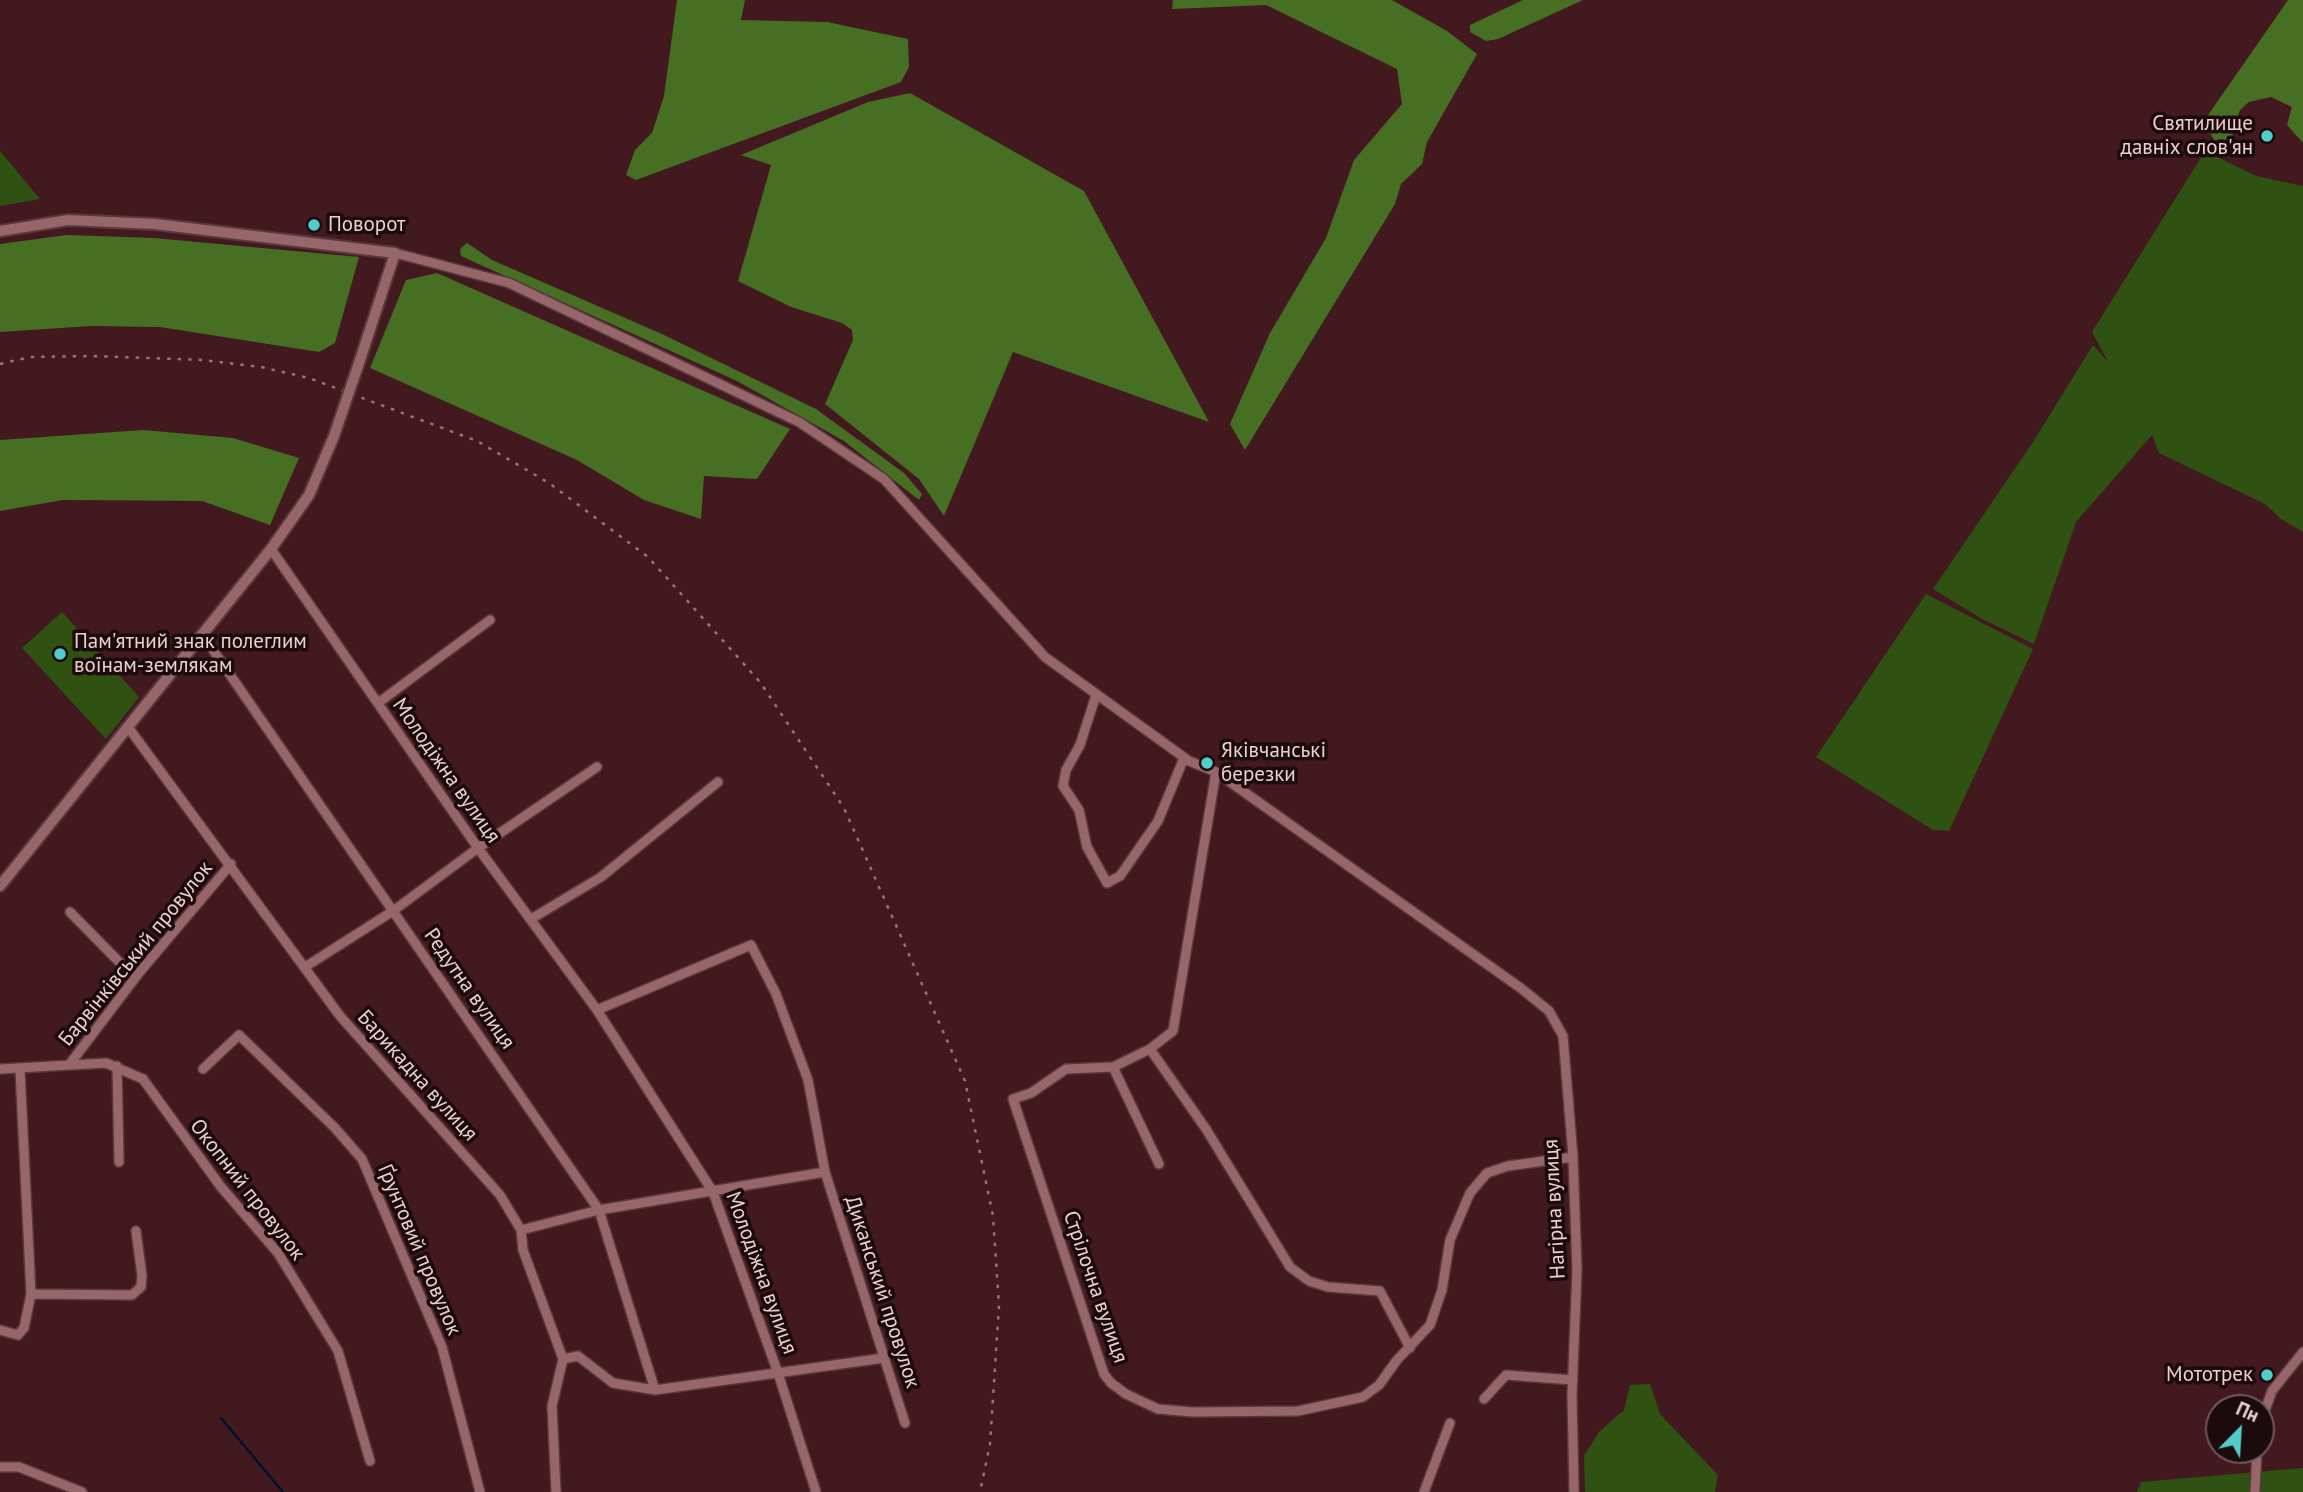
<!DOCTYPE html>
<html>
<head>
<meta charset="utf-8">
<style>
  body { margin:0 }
  #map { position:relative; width:2303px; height:1492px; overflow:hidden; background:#41191f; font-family:"PT Sans",sans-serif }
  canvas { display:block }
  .north { position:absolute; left:2205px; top:1394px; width:70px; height:70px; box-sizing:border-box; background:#1c0b0d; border:2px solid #6f595b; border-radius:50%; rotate:24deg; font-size:19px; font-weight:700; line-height:28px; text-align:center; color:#ebcfd1 }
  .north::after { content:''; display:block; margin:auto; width:24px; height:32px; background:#53cdcb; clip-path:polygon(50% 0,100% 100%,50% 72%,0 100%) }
</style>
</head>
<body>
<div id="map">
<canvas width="2303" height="1492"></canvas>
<div class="north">Пн</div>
</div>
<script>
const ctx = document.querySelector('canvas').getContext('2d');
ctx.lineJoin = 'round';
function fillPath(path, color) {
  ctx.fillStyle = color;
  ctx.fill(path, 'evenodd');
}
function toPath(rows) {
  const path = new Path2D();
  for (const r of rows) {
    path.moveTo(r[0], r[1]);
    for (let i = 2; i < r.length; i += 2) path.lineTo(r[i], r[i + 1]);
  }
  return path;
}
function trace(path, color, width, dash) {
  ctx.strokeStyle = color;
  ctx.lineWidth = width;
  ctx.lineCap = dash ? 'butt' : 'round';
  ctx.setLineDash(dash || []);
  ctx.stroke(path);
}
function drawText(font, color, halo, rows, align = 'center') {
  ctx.font = font + ' "PT Sans",sans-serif';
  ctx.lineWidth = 7;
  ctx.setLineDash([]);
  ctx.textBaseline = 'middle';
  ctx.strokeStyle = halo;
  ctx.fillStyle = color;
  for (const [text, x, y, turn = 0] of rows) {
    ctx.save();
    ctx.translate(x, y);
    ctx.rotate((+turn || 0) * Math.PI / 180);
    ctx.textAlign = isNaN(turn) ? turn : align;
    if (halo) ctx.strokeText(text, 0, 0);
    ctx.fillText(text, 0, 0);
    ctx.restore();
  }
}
const green = toPath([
  [0,151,40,199,0,206],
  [2205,151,2256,176,2303,186,2303,532,2281,519,2265,504,2159,453,2152,435,2076,522,2034,644,1982,619,1933,589,2033,442,2093,345,2108,362,2092,332],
  [1926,594,2033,649,1949,831,1933,830,1816,757],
  [62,612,139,697,106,739,22,648],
  [1650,1384,1660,1414,1718,1475,1715,1492,1585,1492,1584,1456,1599,1432,1624,1410,1630,1385],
  [2303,1468,2303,1492,2137,1492,2141,1482]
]);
const forest = toPath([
  [677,0,745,0,741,20,827,22,908,39,909,67,901,82,636,180,626,175,635,150,652,133,664,96],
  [1173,0,1392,0,1447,31,1477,54,1427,142,1422,164,1401,184,1395,204,1245,450,1230,424,1270,333,1326,238,1354,160,1402,104,1397,69,1266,5,1172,9],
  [1523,0,1583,0,1498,39,1486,41,1470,32,1470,25],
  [2288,0,2303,0,2303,143,2287,125,2292,107,2271,97,2249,102,2240,110,2232,131,2234,143,2216,144,2207,127,2208,115],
  [910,93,1084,191,1209,422,1013,352,944,516,919,479,825,404,853,340,852,330,842,323,791,307,738,281,771,165,741,155,868,102],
  [67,235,154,238,359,257,335,343,319,352,160,327,91,326,0,332,0,244],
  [467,243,492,260,662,334,816,409,904,473,922,494,919,500,844,441,737,381,461,256,460,249],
  [437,273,790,429,757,479,704,476,701,519,644,500,577,460,370,368,406,280],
  [143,430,233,438,299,458,270,525,202,501,63,500,0,511,0,440]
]);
const stream = toPath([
  [221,1418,283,1492]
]);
const minor = toPath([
  [395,253,509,283,799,422,884,479,1045,657,1189,761,1216,772,1522,989,1549,1011,1563,1036,1573,1157,1577,1270,1572,1395,1574,1492],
  [271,549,478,848,597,1010,713,1192,778,1373,816,1492],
  [202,634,599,1210,655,1390],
  [1096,695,1080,745,1066,770,1063,786,1079,810,1087,847,1107,883,1120,876,1158,821,1184,758],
  [378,703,490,620],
  [128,727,340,1016,500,1195,521,1230,523,1250,563,1359,552,1406,556,1492],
  [1216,772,1173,1031,1150,1049,1113,1067,1066,1069,1031,1093,1013,1099,1104,1374,1111,1383,1126,1394,1158,1409,1193,1412,1298,1411,1363,1397,1379,1385,1397,1360,1430,1325,1442,1290,1450,1240,1470,1193,1487,1173,1508,1166,1573,1157],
  [70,912,135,978],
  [531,919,601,877,718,782],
  [305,967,393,911,478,848,597,767],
  [597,1010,751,945,776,994,808,1080,825,1172,905,1423],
  [1150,1049,1206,1129,1290,1267,1309,1281,1328,1287,1380,1291,1410,1348],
  [69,1065,138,974,231,864],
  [117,1066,119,1162],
  [1113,1067,1159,1164],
  [0,1069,106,1063,143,1079,221,1187,278,1253,338,1351,370,1461],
  [203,1069,239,1035,335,1128,362,1159,442,1347,480,1492],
  [521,1230,599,1210,825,1172],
  [31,1294,132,1295,141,1287,142,1276,136,1231],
  [0,1330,18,1335,24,1328,31,1294,20,1070],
  [563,1359,578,1356,613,1383,655,1390,884,1358],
  [1484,1399,1506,1375,1573,1380],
  [2261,1421,2272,1391,2303,1352],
  [0,1467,19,1467,82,1492],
  [1424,1492,1450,1423],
  [2255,1492,2257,1450]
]);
const tertiary = toPath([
  [0,231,68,220,155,224,395,253,360,360],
  [0,886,271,549,309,495,334,436]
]);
const rail = toPath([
  [0,364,30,357,93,356,203,360,261,367,309,378,477,441,549,483,648,557,760,682,844,808,965,1081,993,1216,999,1306,990,1444,980,1492]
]);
const tertiaryBridge = toPath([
  [334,436,360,360]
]);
const markers = [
  [2267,136,7,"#53cdcb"],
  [314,225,7,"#53cdcb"],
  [60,654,7,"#53cdcb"],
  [1207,763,7,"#53cdcb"],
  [2267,1375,7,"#53cdcb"]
];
const poiNames = [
  ["Святилище",2253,124,"right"],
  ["давніх слов'ян",2253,148,"right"],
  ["Поворот",328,225],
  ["Пам'ятний знак полеглим",74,642],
  ["воїнам-землякам",74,666],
  ["Яківчанські",1221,751],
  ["березки",1221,775],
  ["Мототрек",2253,1375,"right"]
];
const streetNames = [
  ["Молодіжна вулиця",446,771,55],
  ["Барвінківський провулок",136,954,-51],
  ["Редутна вулиця",469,989,55],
  ["Барикадна вулиця",417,1076,48],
  ["Окопний провулок",247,1190,52],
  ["Нагірна вулиця",1555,1209,-93],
  ["Ґрунтовий провулок",419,1250,67],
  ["Молодіжна вулиця",761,1273,70],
  ["Стрілочна вулиця",1095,1287,71],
  ["Диканський провулок",882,1292,72]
];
fillPath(green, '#2f5111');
fillPath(forest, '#466f24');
trace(stream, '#00112f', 2.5);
trace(minor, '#59383d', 12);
trace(tertiary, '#59383d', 14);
trace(minor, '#96666a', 9);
trace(tertiary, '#96666a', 10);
trace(rail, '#967478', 2.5, [3.5, 7]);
trace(tertiaryBridge, '#59383d', 14, []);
trace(tertiaryBridge, '#96666a', 10);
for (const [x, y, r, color] of markers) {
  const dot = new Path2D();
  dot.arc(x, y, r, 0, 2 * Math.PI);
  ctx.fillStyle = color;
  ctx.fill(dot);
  trace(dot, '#1c0b0d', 2.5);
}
drawText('21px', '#ebcfd1', '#1c0b0d', poiNames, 'left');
drawText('21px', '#ebcfd1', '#1c0b0d', streetNames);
</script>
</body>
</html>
